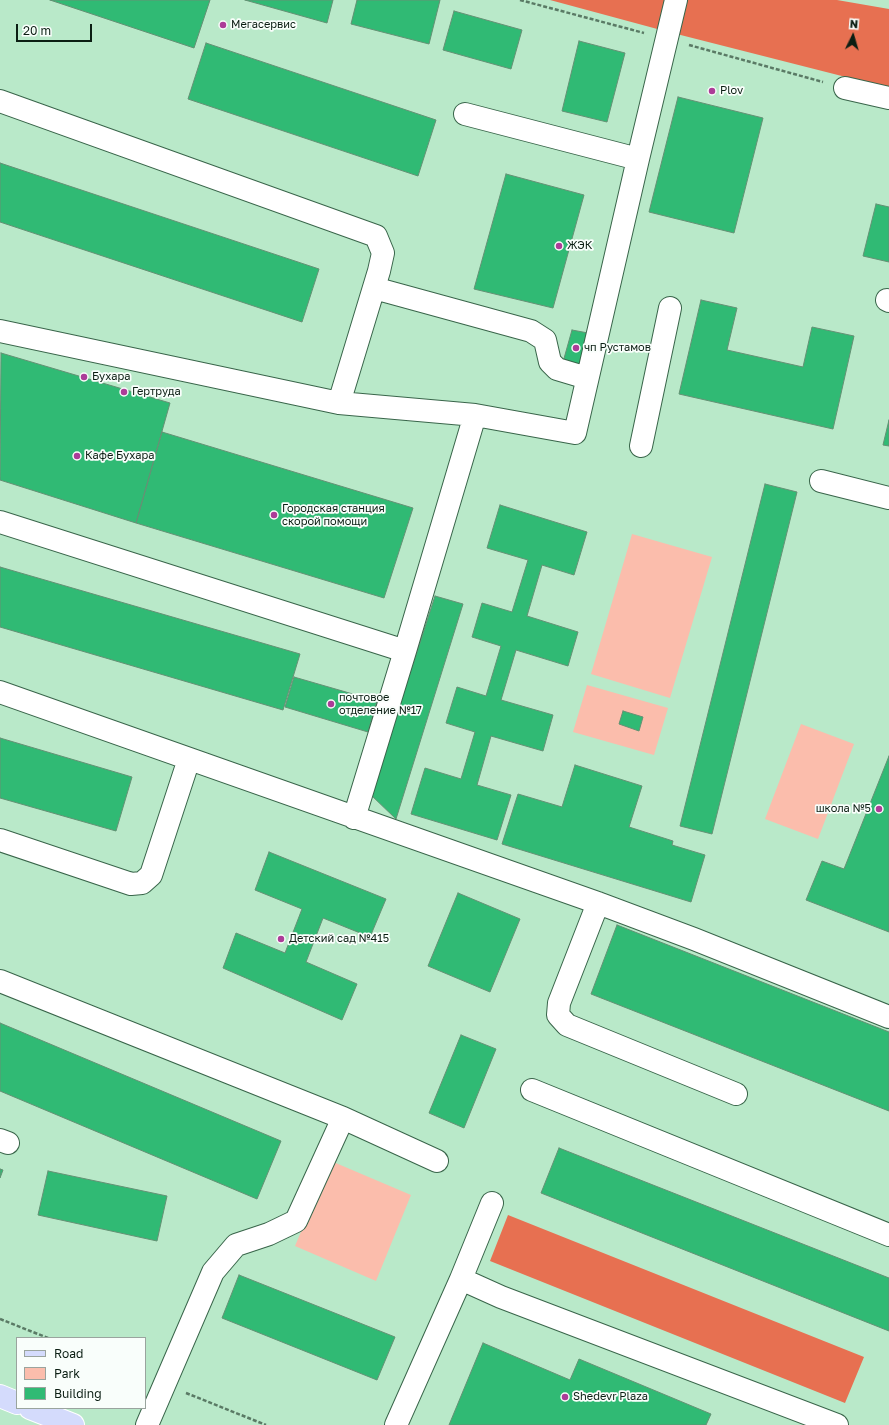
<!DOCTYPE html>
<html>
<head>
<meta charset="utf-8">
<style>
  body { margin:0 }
  #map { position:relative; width:889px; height:1425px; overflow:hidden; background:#b9e9c9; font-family:"Golos Text",sans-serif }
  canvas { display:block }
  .legend { position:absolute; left:16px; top:1337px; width:130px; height:72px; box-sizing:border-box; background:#f9fefb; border:1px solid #9aa49e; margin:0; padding:5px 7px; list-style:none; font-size:12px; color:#0b1e13 }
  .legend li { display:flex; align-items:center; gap:8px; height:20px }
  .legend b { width:20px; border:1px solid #9aa49e }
  .north { position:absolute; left:833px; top:16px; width:40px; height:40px; -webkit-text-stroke:3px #f9fefb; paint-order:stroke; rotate:5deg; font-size:11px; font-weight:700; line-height:16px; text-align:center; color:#0b1e13 }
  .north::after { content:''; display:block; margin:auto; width:14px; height:18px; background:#0b1e13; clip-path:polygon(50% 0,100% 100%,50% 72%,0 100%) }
  .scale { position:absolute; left:16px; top:24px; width:76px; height:18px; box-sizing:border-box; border:2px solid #0b1e13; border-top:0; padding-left:5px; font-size:12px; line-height:14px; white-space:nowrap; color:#0b1e13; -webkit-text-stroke:3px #f9fefb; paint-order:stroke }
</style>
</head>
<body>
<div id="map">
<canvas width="889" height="1425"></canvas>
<ul class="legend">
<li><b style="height:5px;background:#d4dbfc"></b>Road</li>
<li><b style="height:11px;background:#fbbdac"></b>Park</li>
<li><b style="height:11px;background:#30ba74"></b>Building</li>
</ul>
<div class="north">N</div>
<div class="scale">20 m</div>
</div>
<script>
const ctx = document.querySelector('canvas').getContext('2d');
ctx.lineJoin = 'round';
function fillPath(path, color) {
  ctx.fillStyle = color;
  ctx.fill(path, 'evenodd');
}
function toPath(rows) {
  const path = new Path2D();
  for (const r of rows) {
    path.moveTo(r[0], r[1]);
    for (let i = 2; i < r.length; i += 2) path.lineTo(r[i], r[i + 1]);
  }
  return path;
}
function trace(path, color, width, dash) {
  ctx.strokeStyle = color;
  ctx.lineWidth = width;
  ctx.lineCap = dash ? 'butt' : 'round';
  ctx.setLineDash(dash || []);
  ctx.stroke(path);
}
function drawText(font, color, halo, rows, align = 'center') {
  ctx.font = font + ' "Golos Text",sans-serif';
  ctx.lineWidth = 3.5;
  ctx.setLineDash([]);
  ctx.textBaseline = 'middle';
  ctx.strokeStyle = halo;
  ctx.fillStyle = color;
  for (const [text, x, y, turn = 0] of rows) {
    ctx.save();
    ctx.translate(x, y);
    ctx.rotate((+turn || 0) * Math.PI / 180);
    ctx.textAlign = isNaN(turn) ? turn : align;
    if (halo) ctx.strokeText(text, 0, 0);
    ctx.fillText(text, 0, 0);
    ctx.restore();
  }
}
const green = toPath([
  [632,534,712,557,670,698,591,674],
  [587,685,668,708,654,755,573,732],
  [801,724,854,744,818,839,765,819],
  [331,1161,411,1195,376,1281,295,1246]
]);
const forest = toPath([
  [550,0,837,0,889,9,889,88,661,30],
  [508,1215,864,1357,845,1403,490,1261]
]);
const building = toPath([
  [50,0,210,0,194,48,50,0],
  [245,0,333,0,327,23,245,0],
  [357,0,440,0,429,44,351,24,357,0],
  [454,11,522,30,511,69,443,50,454,11],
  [579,41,625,53,607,122,562,111,579,41],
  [206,43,436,120,418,176,188,99,206,43],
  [678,97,763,118,734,233,649,212,678,97],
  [0,163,319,269,302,322,0,222,0,163],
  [506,174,584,195,553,308,474,289,506,174],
  [876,204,889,207,889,262,863,256,876,204],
  [701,300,737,308,727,350,803,367,812,327,854,336,833,429,679,394,701,300],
  [572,330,588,333,580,366,563,362,572,330],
  [1,353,170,403,136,523,0,480,1,353],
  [889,420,889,446,883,445,889,420],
  [162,432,413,508,384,598,136,523,162,432],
  [765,484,797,492,712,834,680,826,765,484],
  [500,505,587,532,574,575,542,565,527,616,578,632,568,666,516,650,501,700,553,715,543,751,491,736,477,785,511,795,497,840,411,814,425,768,461,779,475,732,446,723,457,687,486,696,501,646,472,637,482,603,512,612,528,560,487,548,500,505],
  [0,567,300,654,283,710,0,627,0,567],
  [435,596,463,604,396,819,371,795,435,596],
  [294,677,377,701,368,732,285,707,294,677],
  [623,711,643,717,639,731,619,724,623,711],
  [0,738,132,777,116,831,0,798,0,738],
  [889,756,889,932,806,900,822,861,844,869,889,756],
  [575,765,642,786,629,827,673,841,672,845,705,855,691,902,502,844,518,794,562,807,575,765],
  [269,852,386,899,370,937,323,918,306,962,357,984,342,1020,223,968,236,933,285,953,302,909,255,890,269,852],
  [458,893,520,919,490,992,428,966,458,893],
  [617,925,889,1032,889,1111,591,994,617,925],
  [0,1023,281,1141,257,1199,0,1091,0,1023],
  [461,1035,496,1049,464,1128,429,1113,461,1035],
  [559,1148,889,1278,889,1331,541,1193,559,1148],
  [0,1169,3,1170,0,1178,0,1169],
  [48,1171,167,1196,157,1241,38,1215,48,1171],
  [239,1275,395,1337,377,1380,222,1318,239,1275],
  [483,1343,570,1380,579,1359,711,1414,706,1425,449,1425,483,1343]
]);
const path = toPath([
  [520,0,644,33],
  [689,45,823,82],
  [0,1319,48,1338],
  [186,1393,266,1425]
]);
const minor = toPath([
  [845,88,889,98],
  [0,101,376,236,383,253,379,271,339,403],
  [465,114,638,159],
  [374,288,531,331,545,340,550,362,557,369,587,378],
  [887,300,889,301],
  [0,331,339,403,475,415,575,433,638,159,676,0],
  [641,446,670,308],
  [821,481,889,498],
  [0,522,405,651],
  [0,692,598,903,694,939,889,1017],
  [354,818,405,651,475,415],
  [0,840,131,884,142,883,151,875,189,759],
  [598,903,559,1003,558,1015,567,1025,736,1094],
  [0,981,343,1118,296,1221,269,1234,236,1245,213,1272,147,1425],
  [532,1090,889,1235],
  [343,1118,437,1161],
  [0,1140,8,1143],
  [461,1279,492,1203],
  [396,1425,461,1279,501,1297,837,1425]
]);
const major = toPath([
  [0,1396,17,1403],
  [30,1408,73,1425]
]);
const markers = [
  [223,25,4,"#ac3c98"],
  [712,91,4,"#ac3c98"],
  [559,246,4,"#ac3c98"],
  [576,348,4,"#ac3c98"],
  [84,377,4,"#ac3c98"],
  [124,392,4,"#ac3c98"],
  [77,456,4,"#ac3c98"],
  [274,515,4,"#ac3c98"],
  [331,704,4,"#ac3c98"],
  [879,809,4,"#ac3c98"],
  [281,939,4,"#ac3c98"],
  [565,1397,4,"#ac3c98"]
];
const poiNames = [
  ["Мегасервис",231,25],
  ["Plov",720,91],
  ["ЖЭК",567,246],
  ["чп Рустамов",584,348],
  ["Бухара",92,377],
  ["Гертруда",132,392],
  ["Кафе Бухара",85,456],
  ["Городская станция",282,509],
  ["скорой помощи",282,522],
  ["почтовое",339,698],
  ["отделение №17",339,711],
  ["школа №5",871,809,"right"],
  ["Детский сад №415",289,939],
  ["Shedevr Plaza",573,1397]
];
fillPath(green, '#fbbdac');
fillPath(forest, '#e77051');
fillPath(building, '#30ba74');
trace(building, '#649174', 1);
trace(minor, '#39654a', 24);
trace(major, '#fff', 24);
trace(path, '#5a7a65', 2.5, [4, 2]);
trace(minor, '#fff', 22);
trace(major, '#d4dbfc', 22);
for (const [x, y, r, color] of markers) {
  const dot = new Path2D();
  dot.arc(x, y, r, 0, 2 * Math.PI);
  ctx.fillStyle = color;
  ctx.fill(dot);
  trace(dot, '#f9fefb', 1.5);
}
drawText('11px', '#0b1e13', '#f9fefb', poiNames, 'left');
</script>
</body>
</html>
